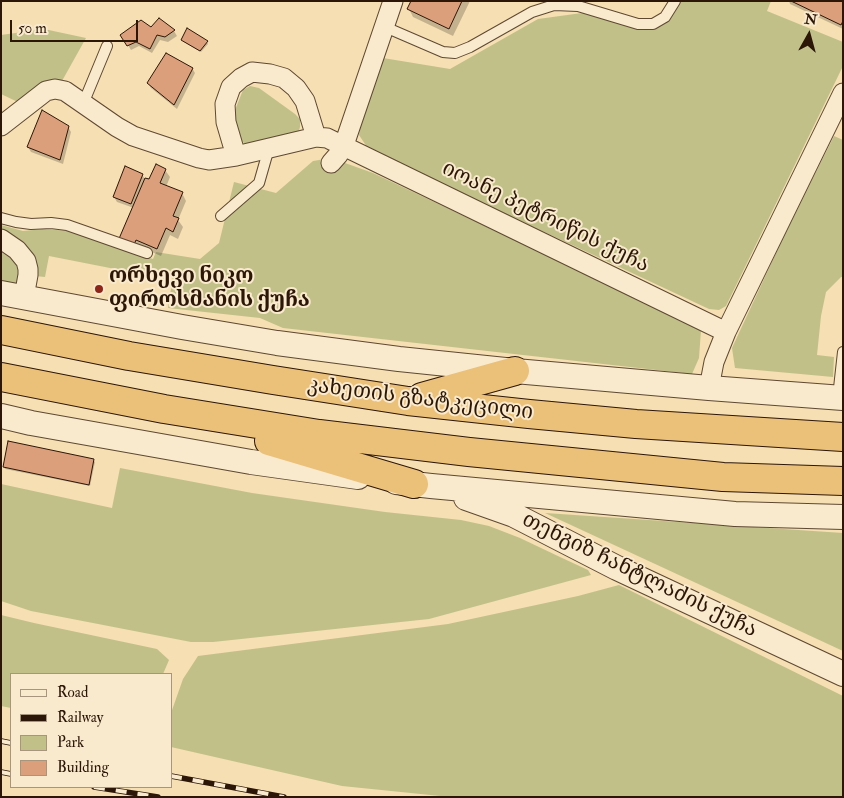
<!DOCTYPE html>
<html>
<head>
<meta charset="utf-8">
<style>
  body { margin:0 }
  #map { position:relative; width:844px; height:798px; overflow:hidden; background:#f6dfb2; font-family:"IM FELL Double Pica",serif }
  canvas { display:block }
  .frame { position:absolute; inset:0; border:2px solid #2c1608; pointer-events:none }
  .legend { position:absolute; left:10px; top:673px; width:162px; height:115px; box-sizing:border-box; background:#f9eacd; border:1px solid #a7957e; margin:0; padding:6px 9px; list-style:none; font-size:15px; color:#2c1608 }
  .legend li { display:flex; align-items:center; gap:10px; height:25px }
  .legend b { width:25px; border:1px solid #a7957e }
  .north { position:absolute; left:784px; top:10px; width:50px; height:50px; -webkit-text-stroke:4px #f9eacd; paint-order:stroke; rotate:7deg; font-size:14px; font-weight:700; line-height:20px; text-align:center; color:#2c1608 }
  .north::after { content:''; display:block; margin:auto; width:18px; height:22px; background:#2c1608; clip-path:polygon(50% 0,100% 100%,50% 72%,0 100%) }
  .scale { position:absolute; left:10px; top:20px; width:128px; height:22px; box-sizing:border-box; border:2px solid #2c1608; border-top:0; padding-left:6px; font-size:15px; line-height:18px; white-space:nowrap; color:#2c1608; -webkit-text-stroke:4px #f9eacd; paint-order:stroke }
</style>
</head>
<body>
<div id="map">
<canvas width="844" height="798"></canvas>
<div class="frame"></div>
<ul class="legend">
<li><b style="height:6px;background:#f9eacd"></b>Road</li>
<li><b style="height:6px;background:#2c1608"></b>Railway</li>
<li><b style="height:14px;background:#c1c089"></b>Park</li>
<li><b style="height:14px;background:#db9f7c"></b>Building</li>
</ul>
<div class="north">N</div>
<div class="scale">50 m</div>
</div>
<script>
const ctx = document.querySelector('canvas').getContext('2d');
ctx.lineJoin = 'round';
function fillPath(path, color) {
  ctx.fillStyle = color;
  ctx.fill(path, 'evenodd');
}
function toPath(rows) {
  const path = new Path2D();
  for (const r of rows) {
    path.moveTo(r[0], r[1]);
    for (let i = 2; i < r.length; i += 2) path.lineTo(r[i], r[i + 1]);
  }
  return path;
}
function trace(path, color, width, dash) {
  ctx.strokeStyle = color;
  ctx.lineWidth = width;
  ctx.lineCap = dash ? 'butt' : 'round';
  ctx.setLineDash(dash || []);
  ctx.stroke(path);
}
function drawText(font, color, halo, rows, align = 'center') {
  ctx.font = font + ' "IM FELL Double Pica","Noto Serif Georgian",serif';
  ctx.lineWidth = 4;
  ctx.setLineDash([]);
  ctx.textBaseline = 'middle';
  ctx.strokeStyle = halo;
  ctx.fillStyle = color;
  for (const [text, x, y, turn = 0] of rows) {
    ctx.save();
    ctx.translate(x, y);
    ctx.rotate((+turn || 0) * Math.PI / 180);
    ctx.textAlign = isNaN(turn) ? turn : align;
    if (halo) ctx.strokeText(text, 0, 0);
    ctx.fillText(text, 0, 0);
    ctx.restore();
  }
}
const green = toPath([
  [678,1,771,1,767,11,843,42,843,66,726,306,719,310,709,309,369,150,359,135,361,120,383,58,450,69,538,19,582,13,650,29],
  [44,29,86,38,62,81,22,104,1,94,1,35],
  [250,86,259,88,295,114,300,119,300,127,298,134,256,145,245,144,238,137,233,126,235,110,243,90],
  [834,136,843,140,843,277,841,277,826,292,821,316,817,355,834,357,833,377,735,368,732,348,783,238],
  [331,158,373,173,684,320,701,330,699,358,692,374,283,328,260,318,168,308,173,276,166,279,49,256,45,277,35,276,1,236,1,225,23,231,43,229,70,231,153,259,156,252,200,259,219,243,234,182,276,193,313,161],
  [1,252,10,258,21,268,18,293,1,289],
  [120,468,252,493,385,512,461,520,489,526,520,538,560,557,588,570,591,575,429,619,213,642,191,642,31,611,1,601,1,484,112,508],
  [545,513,843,533,843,651],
  [619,585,843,696,843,797,450,797,342,786,171,747,171,713,183,679,198,656,448,624,578,596],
  [1,615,34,623,157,649,169,660,163,674,11,674,11,708,1,706]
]);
const shadow = toPath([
  [412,1,470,1,453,36,413,17,409,9],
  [789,1,843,1,843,29,790,4],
  [159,20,174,31,177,36,168,42,160,40,152,53,139,46,131,50,122,35,151,28],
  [188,30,207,42,208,44,201,52,184,42,183,40],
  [192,68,195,73,177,109,151,88,148,83],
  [68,127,71,132,63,164,31,152,28,147],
  [165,170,170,177,166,187,182,193,186,201,178,220,183,227,178,239,170,235,161,256,140,247,124,249,134,208,117,202,114,197,142,175,145,179,150,181],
  [93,460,95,462,90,486,5,469,4,467]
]);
const building = toPath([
  [411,1,462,1,449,29,407,9,411,1],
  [791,1,843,1,843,21,841,25,791,1],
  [159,18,175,30,165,37,157,35,150,49,136,42,127,46,120,35,141,20,151,27,159,18],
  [187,28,208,41,200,51,181,40,187,28],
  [166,53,193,68,174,105,147,83,166,53],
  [42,110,69,126,60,160,27,147,42,110],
  [156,164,166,169,160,183,183,192,173,216,179,218,173,232,166,228,157,249,136,240,133,247,118,241,145,178,149,179,156,164],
  [125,166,143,174,131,204,113,197,125,166],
  [8,441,94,459,89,485,3,467,8,441]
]);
const service = toPath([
  [385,27,443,52,455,53,470,47,532,12,554,5,578,6,638,24,653,24,665,17,675,1],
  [83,104,107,46],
  [221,216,259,183,269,148],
  [1,218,16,222,31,224,51,223,67,225,147,253],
  [838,397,843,352]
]);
const minor = toPath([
  [1,126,46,91,55,89,65,91,117,127,133,136,199,158,209,160,236,156,316,137,327,138,726,332],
  [236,156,226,122,225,104,231,87,241,78,252,72,270,74,284,78,296,88,305,101,316,137],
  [331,163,338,155,344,145,393,1],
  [1,239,17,250,26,261,28,269,28,275,24,297],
  [709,388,714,362,726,332,843,93]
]);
const tertiary = toPath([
  [1,293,182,327,277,343,399,359,515,371,709,388,843,398],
  [1,416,31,423,251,462,358,477],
  [396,482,431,486,735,514,843,517],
  [466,498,514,515,617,568,843,674]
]);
const trunk = toPath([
  [1,330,129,356,273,380,408,401,529,414,636,424,843,437],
  [1,377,164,409,319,434,469,452,723,477,843,481],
  [422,397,515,371],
  [269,441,414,484]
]);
const rail = toPath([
  [1,741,11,743],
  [1,772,11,774],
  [171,776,284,797],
  [94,787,158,797]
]);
const markers = [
  [99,289,5,"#8f2418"]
];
const streetNames = [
  ["იოანე პეტრიწის ქუჩა",545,218,26],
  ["კახეთის გზატკეცილი",420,400,7],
  ["თენგიზ ჩანტლაძის ქუჩა",639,576,26]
];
const poiNames = [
  ["ორხევი ნიკო",109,277],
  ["ფიროსმანის ქუჩა",109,301]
];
fillPath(green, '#c1c089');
fillPath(shadow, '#0003');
fillPath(building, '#db9f7c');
trace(building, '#2c1608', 1);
trace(service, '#5e4832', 12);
trace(minor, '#5e4832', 21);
trace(tertiary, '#5e4832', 26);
trace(trunk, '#2c1608', 30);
trace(service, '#f9eacd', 10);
trace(minor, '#f9eacd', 19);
trace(tertiary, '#f9eacd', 24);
trace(trunk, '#ebc079', 28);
trace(rail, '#2c1608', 5.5);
trace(rail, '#f9eacd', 4, [11]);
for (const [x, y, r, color] of markers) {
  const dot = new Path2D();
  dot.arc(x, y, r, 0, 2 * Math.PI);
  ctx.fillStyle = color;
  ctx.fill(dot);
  trace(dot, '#f9eacd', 2);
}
drawText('21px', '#2c1608', '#f9eacd', streetNames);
drawText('bold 21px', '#2c1608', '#f9eacd', poiNames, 'left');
</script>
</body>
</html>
